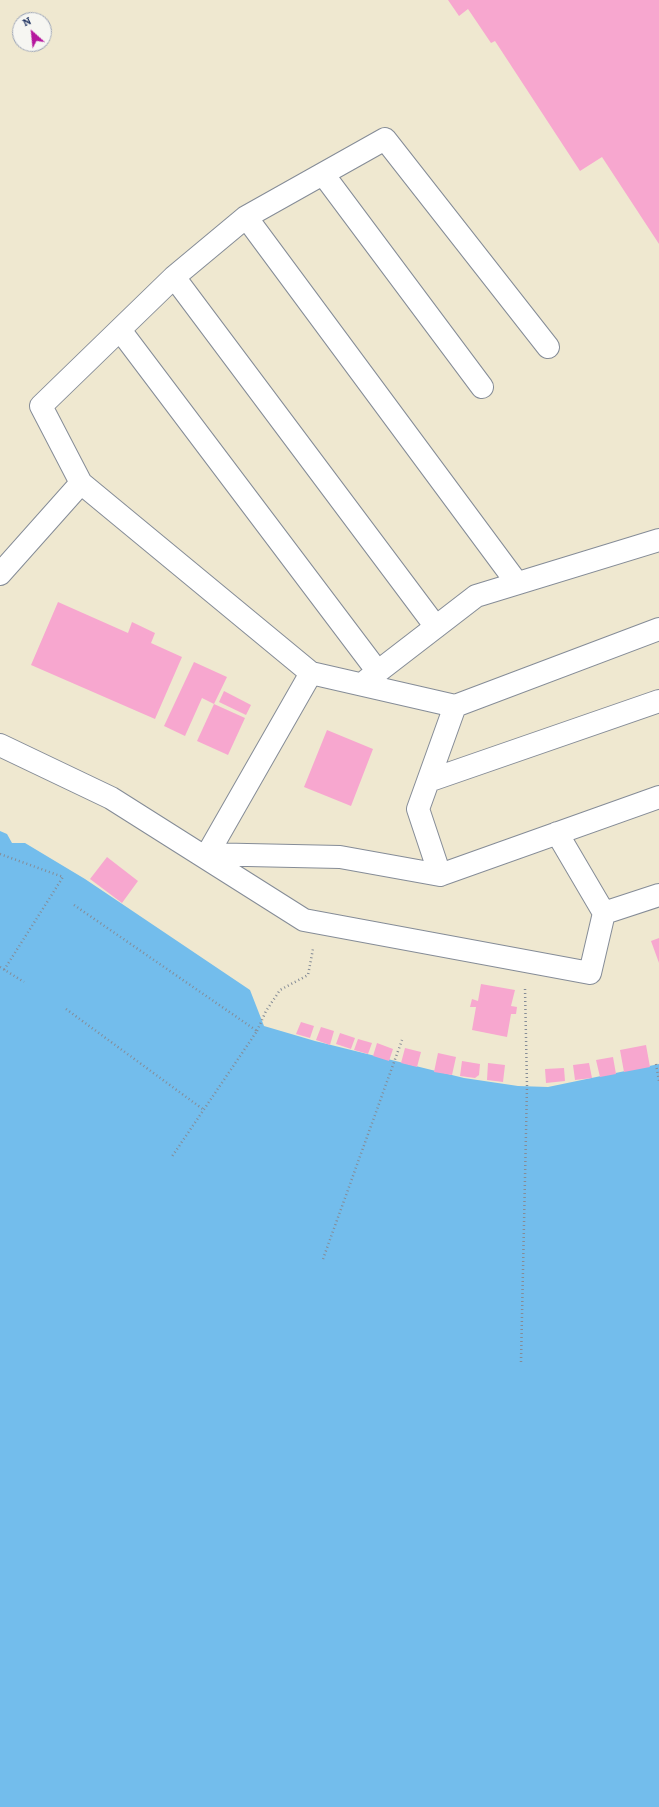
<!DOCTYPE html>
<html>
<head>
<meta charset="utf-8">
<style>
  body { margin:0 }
  #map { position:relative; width:659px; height:1807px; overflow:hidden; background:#efe8d0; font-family:Alegreya,serif }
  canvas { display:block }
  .north { position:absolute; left:12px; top:12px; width:40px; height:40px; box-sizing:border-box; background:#f6f6f2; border:1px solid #9ea6b7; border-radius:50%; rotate:333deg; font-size:11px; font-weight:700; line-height:16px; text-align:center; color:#1b2f5e }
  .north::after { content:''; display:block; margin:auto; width:14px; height:18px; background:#b5179e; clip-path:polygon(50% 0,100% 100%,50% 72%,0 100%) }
</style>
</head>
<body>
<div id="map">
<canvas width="659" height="1807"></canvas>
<div class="north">N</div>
</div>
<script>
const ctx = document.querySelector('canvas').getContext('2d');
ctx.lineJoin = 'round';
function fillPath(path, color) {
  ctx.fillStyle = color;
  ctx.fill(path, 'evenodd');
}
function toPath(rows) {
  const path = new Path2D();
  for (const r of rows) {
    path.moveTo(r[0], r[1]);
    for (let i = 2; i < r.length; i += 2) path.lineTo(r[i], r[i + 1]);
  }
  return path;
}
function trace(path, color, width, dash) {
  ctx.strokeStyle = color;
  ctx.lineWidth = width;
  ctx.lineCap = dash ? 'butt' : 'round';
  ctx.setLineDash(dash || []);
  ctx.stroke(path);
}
const water = toPath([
  [0,831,7,834,12,843,25,843,85,879,250,990,264,1026,315,1041,464,1078,518,1086,548,1087,659,1064,659,1807,0,1807]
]);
const building = toPath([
  [448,0,659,0,659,244,602,157,580,171,495,41,491,43,468,9,459,16],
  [58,602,128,633,132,622,155,633,151,643,182,657,155,719,31,665],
  [194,662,227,677,214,704,202,698,185,736,164,726],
  [224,691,251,705,246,715,219,702],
  [214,704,245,718,228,755,197,741],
  [327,730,373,749,351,806,304,787],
  [107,857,138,881,122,903,90,879],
  [659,938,659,963,651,941],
  [481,984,515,990,511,1006,517,1007,516,1014,511,1014,507,1037,472,1030,476,1007,470,1007,472,999,478,1001],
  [301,1022,314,1026,310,1038,296,1034],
  [321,1027,334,1031,330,1045,316,1040],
  [340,1033,355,1038,351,1049,336,1044],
  [358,1039,372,1043,368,1054,354,1050],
  [377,1043,393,1049,389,1061,373,1056],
  [646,1045,650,1067,624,1072,620,1050],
  [405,1048,421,1052,417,1067,401,1063],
  [438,1053,456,1057,452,1075,434,1072],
  [613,1057,616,1074,600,1077,596,1060],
  [462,1061,480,1064,479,1075,475,1078,460,1076],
  [488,1063,505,1065,503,1082,487,1080],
  [589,1063,592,1078,575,1080,573,1065],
  [564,1068,565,1081,546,1083,545,1069]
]);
const path = toPath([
  [0,854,63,877,4,970],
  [74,905,257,1031,171,1158],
  [0,967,24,982],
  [66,1009,204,1110],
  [257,1031,266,1011,280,990,308,975,313,949],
  [656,1064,659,1081],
  [323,1259,402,1040],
  [521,1362,527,1086,525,988]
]);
const minor = toPath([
  [323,174,482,387],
  [246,217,517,583],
  [174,277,436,627],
  [120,330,378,672],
  [81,483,41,406,174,277,246,217,385,139,548,347],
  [0,574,81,483,311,673],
  [367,680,476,596,659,540],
  [455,706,659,629],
  [0,745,111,798,304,920,590,973,604,913,659,895],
  [428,781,659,701],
  [557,833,604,913],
  [201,854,340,857,440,875,659,797],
  [207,855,311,673,455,706,418,809,440,875]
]);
fillPath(water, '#73bdec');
fillPath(building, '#f7a7cf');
trace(minor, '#858c97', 24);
trace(path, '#858c97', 2.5, [1, 3]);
trace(minor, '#fff', 22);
</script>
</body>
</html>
